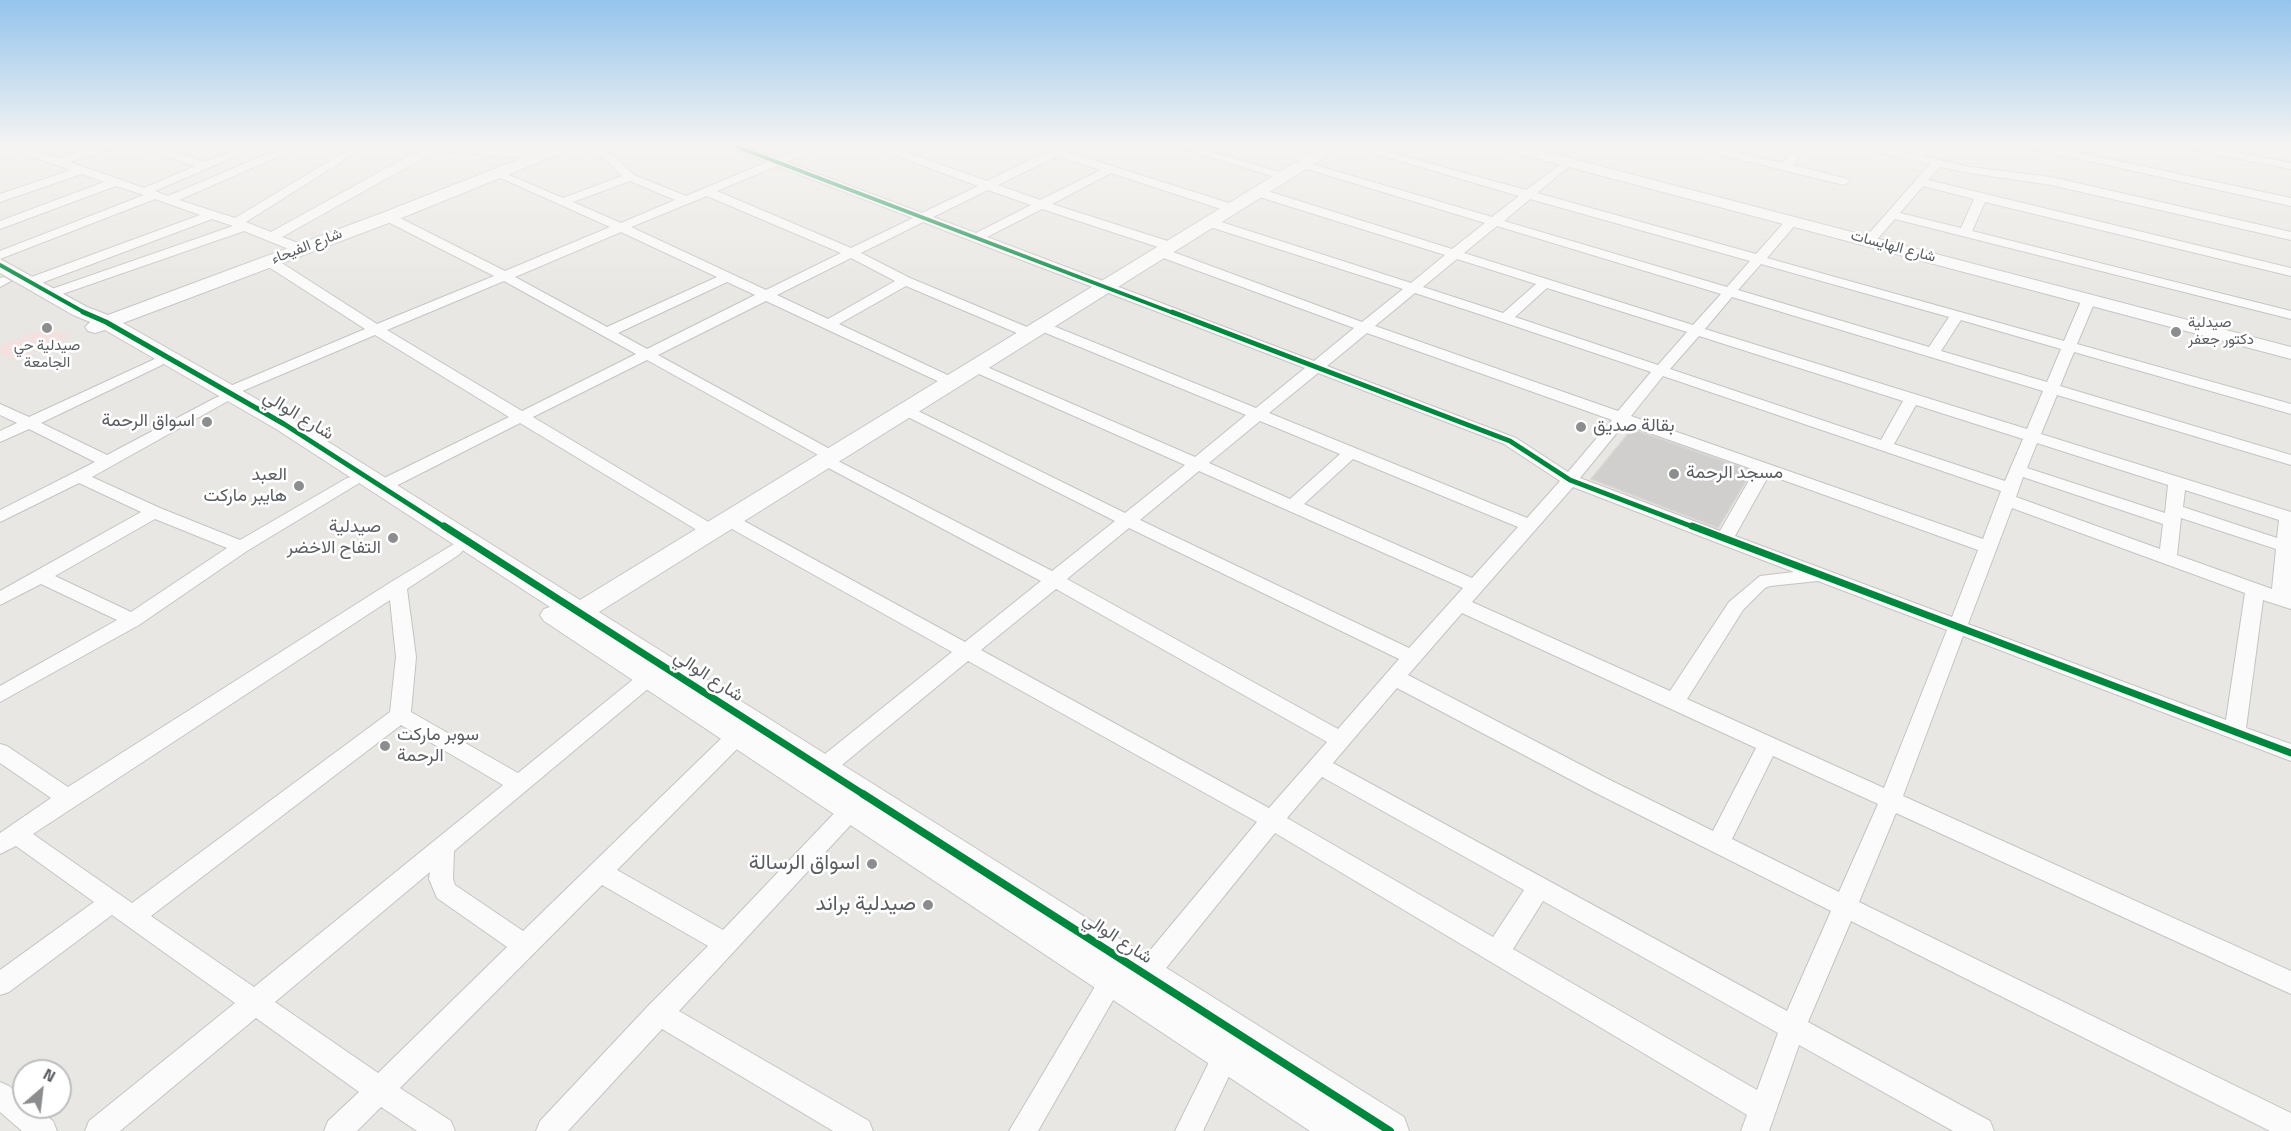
<!DOCTYPE html>
<html>
<head>
<meta charset="utf-8">
<style>
  body { margin:0 }
  #map { position:relative; width:2291px; height:1131px; overflow:hidden; background:#e9e7e3; font-family:"Titillium Web",sans-serif }
  canvas { display:block }
  .north { position:absolute; left:12px; top:1059px; width:60px; height:60px; box-sizing:border-box; background:#fff; border:2px solid #bdbec0; border-radius:50%; rotate:28deg; font-size:16px; font-weight:700; line-height:24px; text-align:center; color:#595d61 }
  .north::after { content:''; display:block; margin:auto; width:21px; height:27px; background:#8b8d8e; clip-path:polygon(50% 0,100% 100%,50% 72%,0 100%) }
</style>
</head>
<body>
<div id="map">
<canvas width="2291" height="1131"></canvas>
<div class="north">N</div>
</div>
<script>
const ctx = document.querySelector('canvas').getContext('2d');
ctx.lineJoin = 'round';
function fillPath(path, color) {
  ctx.fillStyle = color;
  ctx.fill(path, 'evenodd');
}
function toPath(rows) {
  const path = new Path2D();
  for (const r of rows) {
    path.moveTo(r[0], r[1]);
    for (let i = 2; i < r.length; i += 2) path.lineTo(r[i], r[i + 1]);
  }
  return path;
}
function trace(path, color, width, dash) {
  ctx.strokeStyle = color;
  ctx.lineWidth = width;
  ctx.lineCap = dash ? 'butt' : 'round';
  ctx.setLineDash(dash || []);
  ctx.stroke(path);
}
function drawText(font, color, halo, rows, align = 'center') {
  ctx.font = font + ' "Titillium Web",Vazirmatn,sans-serif';
  ctx.lineWidth = 5;
  ctx.setLineDash([]);
  ctx.textBaseline = 'middle';
  ctx.strokeStyle = halo;
  ctx.fillStyle = color;
  for (const [text, x, y, turn = 0] of rows) {
    ctx.save();
    ctx.translate(x, y);
    ctx.rotate((+turn || 0) * Math.PI / 180);
    ctx.textAlign = isNaN(turn) ? turn : align;
    if (halo) ctx.strokeText(text, 0, 0);
    ctx.fillText(text, 0, 0);
    ctx.restore();
  }
}
const medical = toPath([
  [48,326,71,336,15,360,0,354,0,346]
]);
const building = toPath([
  [1632,429,1752,471,1718,528,1591,479,1632,429]
]);
const street = toPath([
  [0,143,12,143,59,158,107,143,122,143,121,145,70,162,144,188,195,166,130,145,129,143,144,143,205,162,252,143,266,143,155,191,168,196,293,143,306,143,305,145,179,200,235,218,359,143,371,143,246,222,271,232,421,149,385,146,380,143,446,143,445,145,543,153,549,156,543,159,436,151,282,237,306,246,307,249,306,252,296,252,244,231,51,298,44,294,46,291,233,226,212,219,36,285,26,285,24,282,26,279,200,215,155,199,0,259,0,251,144,195,116,186,0,229,0,221,104,182,82,174,0,202,0,194,71,170,0,146,0,143],
  [571,143,585,143,612,154,634,175,686,196,767,162,723,145,722,143,736,143,777,158,814,143,827,143,826,145,787,162,922,213,978,186,867,145,866,143,880,143,987,181,1046,152,1025,145,1024,143,1039,143,1055,148,1065,143,1078,143,1065,151,1235,205,1237,208,1235,211,1227,211,1111,173,1052,204,1174,243,1175,246,1174,249,1164,249,1042,209,987,237,1314,361,1354,328,1155,255,1154,252,1155,249,1165,249,1362,322,1403,289,1204,225,1202,222,1204,219,1212,219,1411,283,1445,255,1253,195,1251,192,1253,189,1261,189,1452,249,1485,223,1297,166,1295,164,1297,162,1305,162,1492,217,1519,196,1339,143,1356,143,1526,190,1568,159,1574,162,1572,164,1537,193,1756,254,1788,218,1796,218,1798,221,1796,224,1767,258,2064,341,2082,299,2089,295,2094,296,2096,299,2077,344,2291,404,2291,414,2074,352,2060,386,2291,455,2291,465,2057,395,2041,434,2291,512,2291,609,2263,600,2246,728,2291,744,2291,761,1963,636,1903,796,2291,971,2291,994,1896,813,1859,902,2291,1113,2291,1131,2270,1131,1851,921,1808,1022,1990,1121,1994,1131,1953,1131,1799,1045,1769,1131,1741,1131,1747,1115,1275,833,1150,988,1141,991,1132,988,1129,980,1132,972,1257,822,968,661,831,774,823,776,815,774,812,768,815,762,952,652,723,524,720,520,723,516,729,515,735,516,965,642,1041,581,819,463,817,460,820,456,647,360,533,417,717,527,720,531,717,535,705,535,520,423,388,490,376,490,374,486,376,482,509,417,375,335,233,395,228,397,220,392,223,389,365,329,264,264,263,261,264,258,274,258,377,324,494,276,384,220,384,214,392,214,505,271,610,227,492,174,498,171,502,172,563,198,622,176,604,158,571,143],
  [1057,156,1101,170,1040,200,998,185,1057,156],
  [777,166,913,218,851,248,717,191,777,166],
  [630,181,675,200,621,223,573,202,630,181],
  [988,190,1031,205,976,233,933,217,988,190],
  [707,196,841,253,766,290,631,227,707,196],
  [1530,199,1750,261,1727,287,1504,221,1530,199],
  [923,222,972,241,1305,368,1256,408,1046,323,1036,323,1034,326,1036,329,1246,415,1195,457,980,364,970,364,968,367,970,370,1185,465,1125,513,910,407,900,407,897,410,900,413,1115,521,1052,571,836,460,839,456,837,453,658,355,766,301,946,385,956,385,958,382,956,379,839,324,906,286,1024,336,1034,336,1036,333,1034,330,910,278,861,253,923,222],
  [1497,226,1721,294,1693,325,1464,253,1497,226],
  [621,232,717,277,607,327,515,277,621,232],
  [851,258,895,281,828,319,777,295,851,258],
  [1457,259,1536,284,1503,313,1423,287,1457,259],
  [1761,264,1949,317,1929,347,1738,290,1761,264],
  [504,281,636,354,522,411,387,330,504,281],
  [727,282,755,295,647,349,618,333,727,282],
  [1547,288,1687,332,1658,365,1515,317,1547,288],
  [1415,293,1488,317,1651,372,1618,411,1375,326,1415,293],
  [1732,297,2043,391,2027,429,1705,329,1732,297],
  [1961,320,2061,349,2047,382,1941,351,1961,320],
  [1367,333,1612,420,1568,472,1516,438,1327,366,1367,333],
  [1699,336,1903,401,1881,440,1670,369,1699,336],
  [1318,373,1504,444,1560,481,1527,518,1269,413,1318,373],
  [1663,376,2001,491,1983,539,1631,416,1663,376],
  [1916,405,2023,439,2005,481,1894,444,1916,405],
  [1260,421,1340,454,1290,499,1209,463,1260,421],
  [1624,424,1755,470,1720,531,1580,478,1624,424],
  [2037,443,2168,485,2165,513,2027,468,2037,443],
  [1353,459,1518,527,1472,578,1304,504,1353,459],
  [1199,471,1463,588,1409,648,1140,520,1199,471],
  [1769,475,1978,550,1952,617,1735,536,1769,475],
  [2023,477,2163,524,2160,549,2016,497,2023,477],
  [1573,487,1718,543,1794,572,1760,576,1729,602,1670,691,1472,602,1573,487],
  [2185,490,2279,520,2277,538,2183,507,2185,490],
  [2012,508,2245,593,2226,720,1968,624,2012,508],
  [2181,518,2276,549,2272,589,2177,555,2181,518],
  [1129,528,1399,659,1338,729,1067,579,1129,528],
  [1818,581,1947,630,1884,788,1687,699,1743,610,1765,588,1770,586,1818,581],
  [1056,589,1327,742,1269,808,981,650,1056,589],
  [1462,613,1756,748,1713,831,1610,780,1408,675,1462,613],
  [1397,688,1594,792,1831,911,1787,1011,1333,763,1397,688],
  [1773,756,1878,804,1839,892,1732,839,1773,756],
  [1322,777,1524,890,1493,937,1287,818,1322,777],
  [1543,901,1778,1033,1757,1090,1513,949,1543,901],
  [1166,143,1182,143,1286,174,1288,176,1286,178,1278,178,1166,143],
  [1679,143,1697,143,1782,163,1800,143,1811,143,1793,165,1848,179,1850,181,1844,185,1681,145,1679,143],
  [1844,143,1862,143,1913,154,1923,143,1933,143,1923,156,1970,167,2051,177,2291,232,2291,240,2051,185,1970,173,1940,167,1928,180,2291,268,2291,276,1985,202,1972,231,2291,311,2291,319,1895,219,1873,244,1865,244,1863,241,1865,238,1930,164,1845,145,1844,143],
  [1923,186,1974,199,1961,228,1900,213,1923,186],
  [2015,143,2034,143,2291,198,2291,206,2021,146,2015,143],
  [2169,143,2189,143,2291,163,2291,169,2175,146,2169,143],
  [4,277,11,281,0,287,0,278,4,277],
  [157,358,162,359,164,362,162,365,41,423,107,455,215,398,220,396,228,401,92,477,160,508,240,540,347,478,353,477,361,482,247,551,139,625,0,702,0,686,117,620,41,584,0,605,0,591,141,512,79,483,0,522,0,510,95,462,29,429,0,442,0,431,17,423,0,415,0,404,29,417,157,358],
  [155,519,227,548,131,612,55,576,155,519],
  [454,544,460,546,463,550,460,554,407,589,416,657,411,712,518,773,641,673,648,671,655,673,658,678,655,683,454,851,453,879,455,885,523,931,731,729,738,727,745,729,748,735,745,741,617,870,723,930,842,805,850,802,858,805,861,811,858,817,679,1011,869,1121,873,1131,833,1131,662,1029,568,1131,536,1131,540,1121,649,1005,708,946,602,885,400,1088,451,1121,455,1131,417,1131,381,1107,357,1131,324,1131,328,1121,359,1092,256,1018,120,1131,85,1131,89,1121,235,1003,112,915,9,992,0,995,0,970,94,902,16,846,0,854,0,833,51,798,0,763,0,744,7,746,68,787,391,582,454,544],
  [390,600,396,657,390,712,132,903,33,834,390,600],
  [401,725,503,785,254,987,151,916,401,725],
  [430,872,429,879,437,898,507,947,378,1073,275,1002,430,872],
  [1112,970,1121,973,1124,981,1038,1131,1009,1131,1103,973,1112,970],
  [1226,1043,1235,1046,1239,1055,1203,1131,1175,1131,1217,1046,1226,1043],
  [0,1082,9,1086,24,1098,24,1107,35,1107,53,1121,57,1131,22,1131,0,1112,0,1082]
]);
const secondary = toPath([
  [560,143,581,143,579,146,394,221,123,323,292,419,580,600,1327,143,1344,143,1343,146,599,612,1404,1117,1409,1131,1310,1131,544,621,540,615,544,609,550,607,276,429,105,330,95,333,88,331,85,327,90,322,73,315,0,273,0,259,87,307,108,315,382,213,560,143],
  [1489,143,1512,143,2291,347,2291,359,1490,146,1489,143]
]);
const cyclewayFar3 = toPath([
  [727,143,1176,314],
  [0,265,87,314]
]);
const cyclewayFar2 = toPath([
  [83,312,106,322,284,424,446,528],
  [1172,312,1510,441,1570,480,1696,528]
]);
const cyclewayFar1 = toPath([
  [444,526,866,796],
  [1692,526,2291,753]
]);
const cycleway = toPath([
  [863,794,1390,1131]
]);
const markers = [
  [47,328,6,"#8b8d8e"],
  [2176,332,6,"#8b8d8e"],
  [207,422,6,"#8b8d8e"],
  [1581,427,6,"#8b8d8e"],
  [1674,474,6,"#8b8d8e"],
  [299,486,6,"#8b8d8e"],
  [393,538,6,"#8b8d8e"],
  [385,746,6,"#8b8d8e"],
  [872,864,6,"#8b8d8e"],
  [928,905,6,"#8b8d8e"]
];
const farStreetnames = [
  ["شارع الفيحاء",307,247,-21],
  ["شارع الهايسات",1893,247,15]
];
const farPoinames = [
  ["صيدلية",2188,323],
  ["دكتور جعفر",2188,340],
  ["صيدلية حي",47,346,"center"],
  ["الجامعة",47,363,"center"]
];
const streetNames = [
  ["شارع الوالي",298,416,31],
  ["شارع الوالي",708,677,33],
  ["شارع الوالي",1117,939,33]
];
const poiNames = [
  ["اسواق الرحمة",195,422],
  ["بقالة صديق",1593,427,"left"],
  ["مسجد الرحمة",1686,474,"left"],
  ["العبد",287,476],
  ["هايبر ماركت",287,497],
  ["صيدلية",381,528],
  ["التفاح الاخضر",381,549],
  ["سوبر ماركت",397,736,"left"],
  ["الرحمة",397,757,"left"]
];
const nearPoinames = [
  ["اسواق الرسالة",860,864],
  ["صيدلية براند",916,905]
];
fillPath(medical, '#f2e1df');
fillPath(building, '#d0cfcd');
trace(building, '#d8d6d2', 1.5);
trace(street, '#c4c4c3', 2);
trace(secondary, '#c5c5c5', 2);
fillPath(street, '#fcfbfb');
fillPath(secondary, '#fcfbfb');
trace(cyclewayFar3, '#00873e', 4);
trace(cyclewayFar2, '#00873e', 5);
trace(cyclewayFar1, '#00873e', 7);
trace(cycleway, '#00873e', 8);
const sky = ctx.createLinearGradient(0, 0, 0, 301);
sky.addColorStop(0, '#94c4ed');
sky.addColorStop(0.48, '#f5f4f2');
sky.addColorStop(1, '#f5f4f200');
ctx.fillStyle = sky;
ctx.fillRect(0, 0, 2291, 301);
for (const [x, y, r, color] of markers) {
  const dot = new Path2D();
  dot.arc(x, y, r, 0, 2 * Math.PI);
  ctx.fillStyle = color;
  ctx.fill(dot);
  trace(dot, '#fff', 2);
}
drawText('15px', '#595d61', '#fff', farStreetnames);
drawText('15px', '#595d61', '#fff', farPoinames, 'left');
drawText('18px', '#595d61', '#fff', streetNames);
drawText('18px', '#595d61', '#fff', poiNames, 'right');
drawText('21px', '#595d61', '#fff', nearPoinames, 'right');
</script>
</body>
</html>
